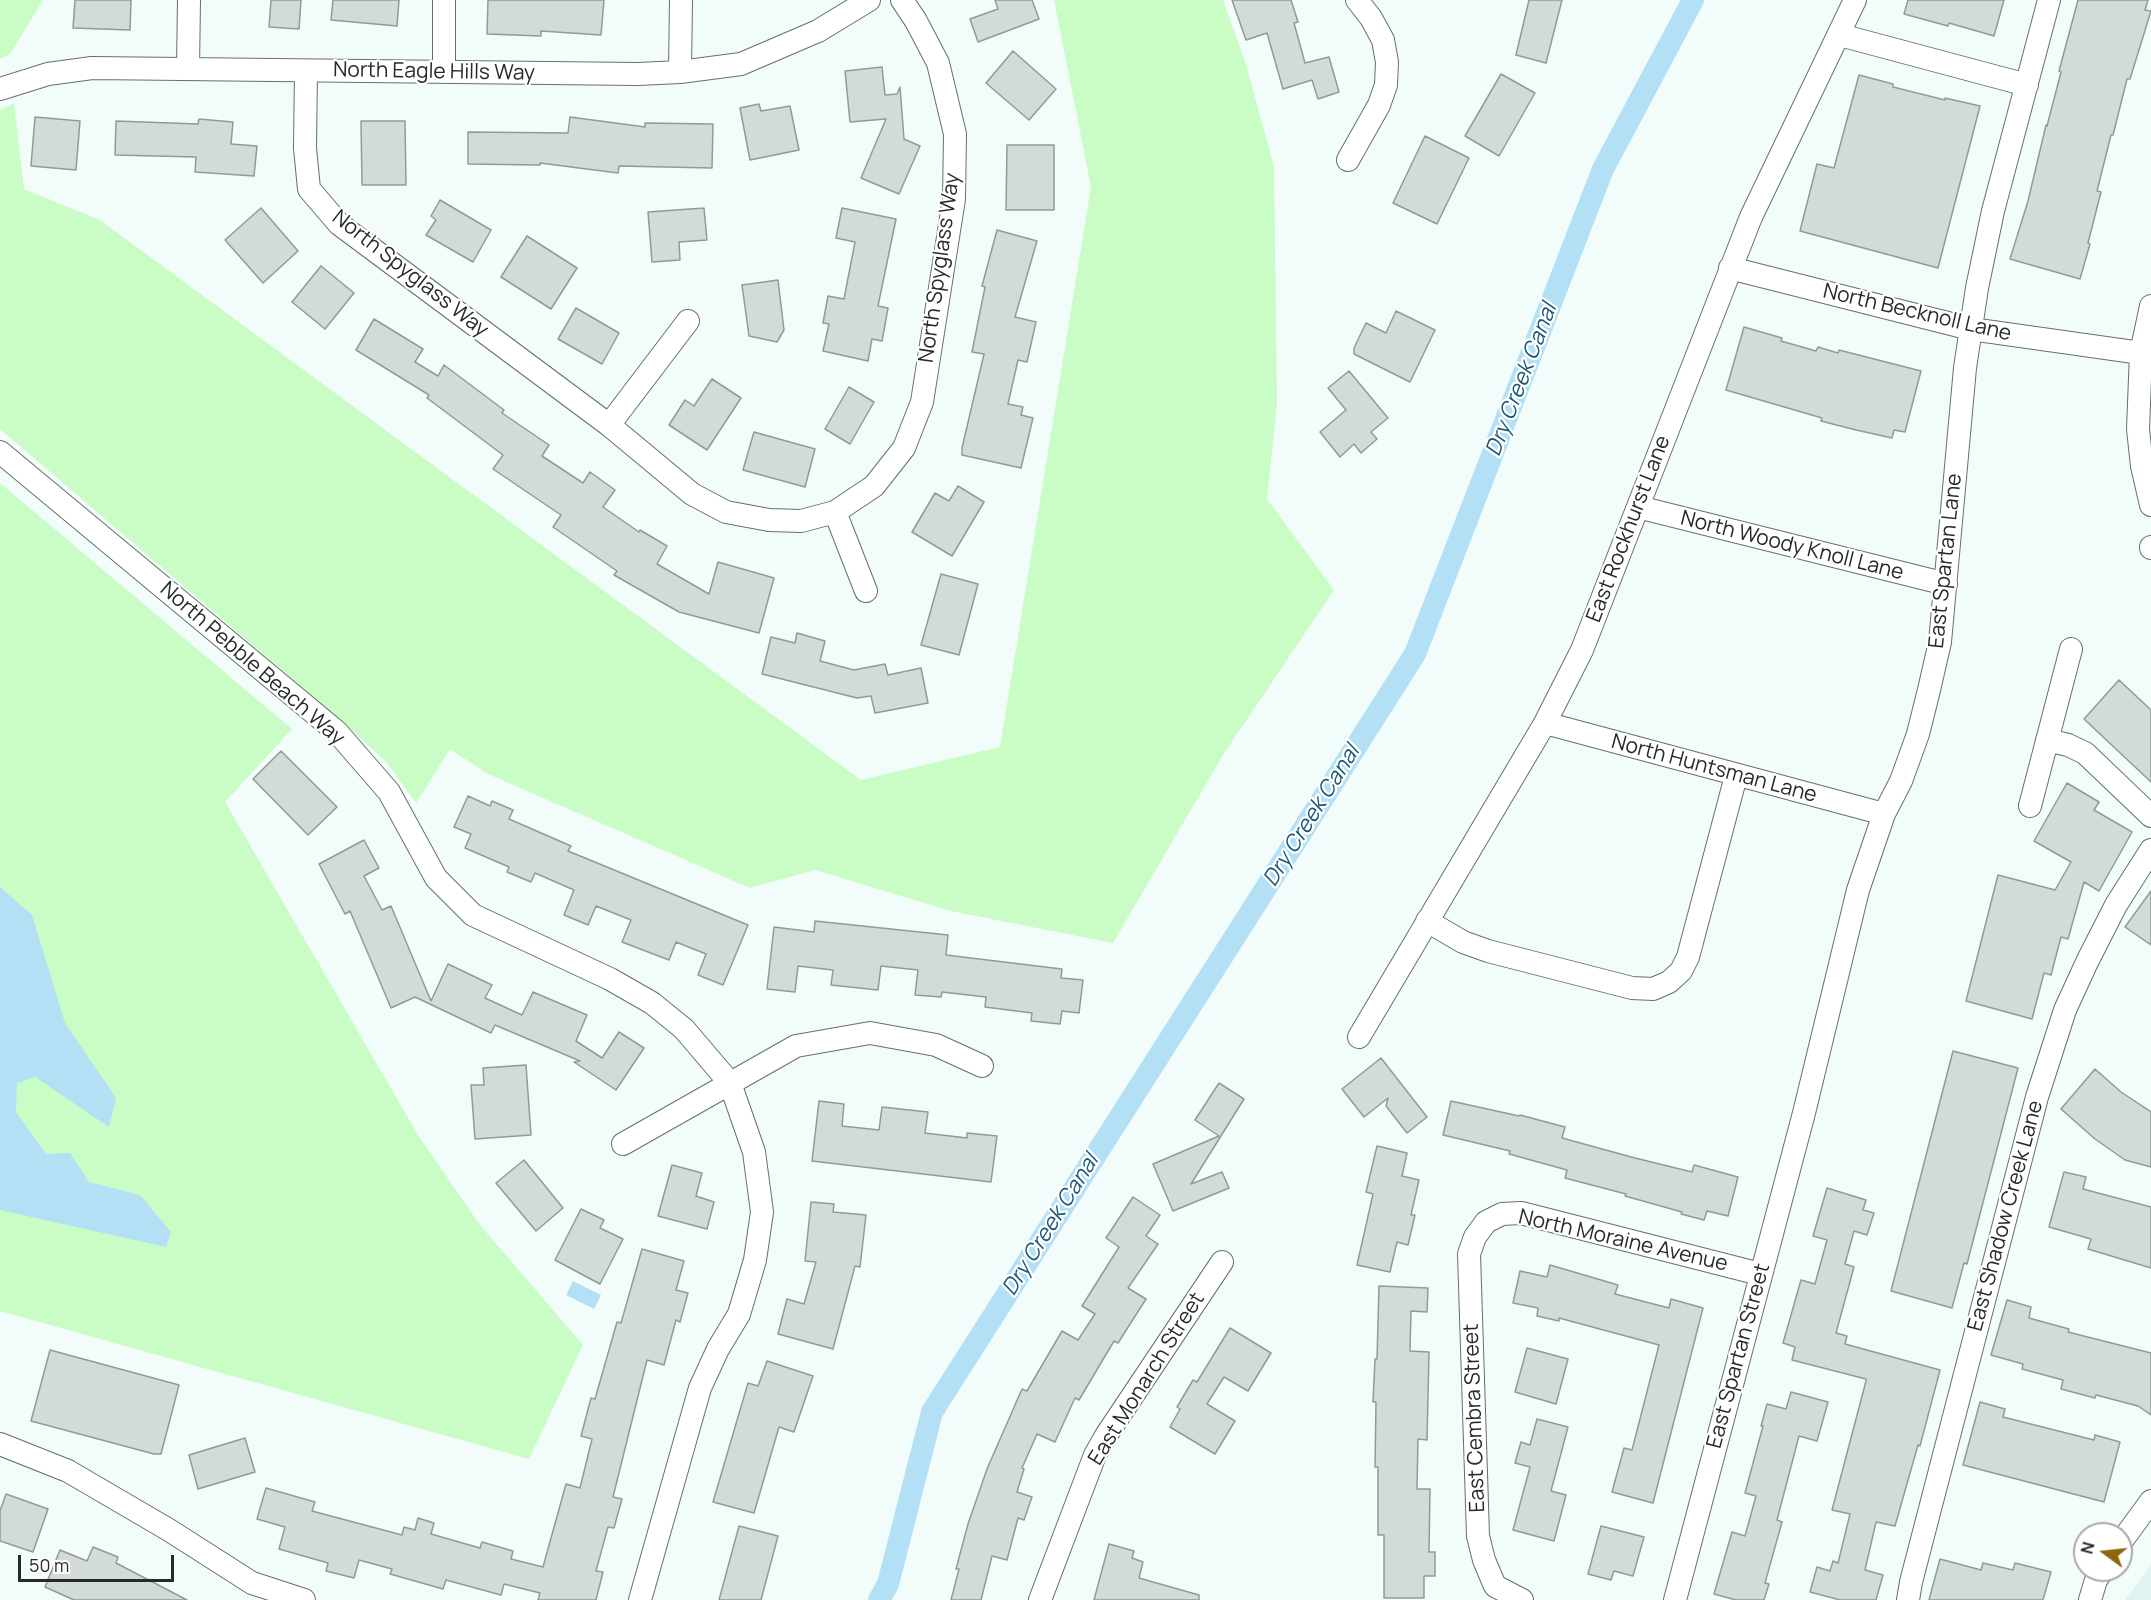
<!DOCTYPE html>
<html>
<head>
<meta charset="utf-8">
<style>
  body { margin:0 }
  #map { position:relative; width:2151px; height:1600px; overflow:hidden; background:#f2fcfa; font-family:Manrope,sans-serif }
  canvas { display:block }
  .north { position:absolute; left:2073px; top:1522px; width:60px; height:60px; box-sizing:border-box; background:#fff; border:2px solid #a8aaa9; border-radius:50%; rotate:285deg; font-size:16px; font-weight:700; line-height:24px; text-align:center; color:#262a29 }
  .north::after { content:''; display:block; margin:auto; width:21px; height:27px; background:#91640e; clip-path:polygon(50% 0,100% 100%,50% 72%,0 100%) }
  .scale { position:absolute; left:18px; top:1555px; width:156px; height:27px; box-sizing:border-box; border:3px solid #262a29; border-top:0; padding-left:8px; font-size:18px; line-height:21px; white-space:nowrap; color:#262a29; -webkit-text-stroke:4px #fff; paint-order:stroke }
</style>
</head>
<body>
<div id="map">
<canvas width="2151" height="1600"></canvas>
<div class="north">N</div>
<div class="scale">50 m</div>
</div>
<script>
const ctx = document.querySelector('canvas').getContext('2d');
ctx.lineJoin = 'round';
function fillPath(path, color) {
  ctx.fillStyle = color;
  ctx.fill(path, 'evenodd');
}
function toPath(rows) {
  const path = new Path2D();
  for (const r of rows) {
    path.moveTo(r[0], r[1]);
    for (let i = 2; i < r.length; i += 2) path.lineTo(r[i], r[i + 1]);
  }
  return path;
}
function trace(path, color, width, dash) {
  ctx.strokeStyle = color;
  ctx.lineWidth = width;
  ctx.lineCap = dash ? 'butt' : 'round';
  ctx.setLineDash(dash || []);
  ctx.stroke(path);
}
function drawText(font, color, halo, rows, align = 'center') {
  ctx.font = font + ' Manrope,sans-serif';
  ctx.lineWidth = 4.5;
  ctx.setLineDash([]);
  ctx.textBaseline = 'middle';
  ctx.strokeStyle = halo;
  ctx.fillStyle = color;
  for (const [text, x, y, turn = 0] of rows) {
    ctx.save();
    ctx.translate(x, y);
    ctx.rotate((+turn || 0) * Math.PI / 180);
    ctx.textAlign = isNaN(turn) ? turn : align;
    if (halo) ctx.strokeText(text, 0, 0);
    ctx.fillText(text, 0, 0);
    ctx.restore();
  }
}
const built = toPath([
  [2151,1564,2151,1600,2125,1600]
]);
const green = toPath([
  [0,0,43,0,10,54,0,59],
  [1054,0,1223,0,1246,64,1274,167,1277,404,1267,499,1334,590,1223,755,1113,943,951,911,815,870,750,888,488,774,450,749,416,803,387,763,354,732,0,429,0,110,14,103,24,189,100,220,861,780,1000,747,1091,187],
  [0,483,292,729,225,802,418,1135,480,1225,583,1345,529,1459,0,1311]
]);
const water = toPath([
  [0,887,32,915,65,1023,116,1098,109,1127,35,1077,17,1083,16,1112,46,1154,70,1153,89,1182,140,1195,171,1232,166,1247,0,1210],
  [573,1281,601,1295,594,1309,566,1295]
]);
const canal = toPath([
  [879,1600,888,1584,932,1412,1415,654,1603,169,1693,0]
]);
const building = toPath([
  [75,0,131,0,130,30,73,28,75,0],
  [271,0,301,0,299,29,269,27,271,0],
  [333,0,399,0,397,26,331,20,333,0],
  [488,0,604,0,601,35,541,31,541,36,487,34,488,0],
  [995,0,1032,0,1039,19,978,42,970,19,998,9,995,0],
  [1232,0,1291,0,1298,22,1294,23,1305,63,1329,57,1339,92,1318,99,1312,80,1283,89,1267,33,1246,40,1232,0],
  [1529,0,1562,0,1546,63,1516,55,1529,0],
  [1908,0,2004,0,1994,36,1949,23,1948,26,1904,14,1908,0],
  [2078,0,2148,0,2145,10,2151,11,2130,79,2127,79,2113,135,2111,135,2097,191,2101,192,2088,243,2090,244,2080,279,2010,259,2028,201,2046,125,2047,126,2061,72,2059,71,2078,0],
  [1013,51,1056,89,1029,120,986,83,1013,51],
  [882,67,885,95,897,94,900,87,904,139,920,146,899,194,861,178,886,119,850,122,845,71,882,67],
  [1501,74,1535,93,1499,156,1465,136,1501,74],
  [1859,75,1893,84,1893,87,1945,100,1945,98,1980,106,1938,268,1800,231,1817,164,1834,168,1859,75],
  [759,104,761,111,790,106,799,150,750,160,740,108,759,104],
  [35,117,80,121,76,170,31,166,35,117],
  [570,117,645,127,645,123,713,124,712,168,619,166,618,173,540,163,540,165,468,164,468,132,568,133,570,117],
  [199,119,233,122,231,144,257,146,254,176,195,172,196,157,115,155,116,121,198,124,199,119],
  [361,121,405,121,406,185,362,185,361,121],
  [1425,136,1469,158,1437,224,1393,203,1425,136],
  [1007,145,1054,145,1054,210,1006,210,1007,145],
  [440,200,491,230,473,262,426,235,436,220,431,216,440,200],
  [261,208,298,251,263,283,225,240,261,208],
  [704,208,707,240,679,242,680,260,652,262,648,212,704,208],
  [842,208,896,219,878,306,888,308,882,341,872,339,868,361,823,351,829,324,823,323,828,296,844,299,855,242,836,238,842,208],
  [997,230,1037,241,1015,317,1036,322,1027,362,1018,360,1008,404,1023,407,1021,415,1033,418,1021,468,962,455,962,448,984,354,972,352,985,287,982,286,997,230],
  [527,236,577,268,551,309,501,277,527,236],
  [321,266,354,293,325,329,292,302,321,266],
  [778,280,784,330,777,342,749,336,742,285,778,280],
  [576,308,619,333,602,364,558,339,576,308],
  [1396,311,1435,330,1410,382,1354,354,1354,348,1366,323,1386,333,1396,311],
  [374,319,423,349,415,362,438,376,444,365,504,410,502,413,549,445,542,456,583,483,590,472,615,490,603,507,639,532,640,530,667,546,657,564,709,594,718,562,774,578,759,633,679,612,614,575,617,571,553,527,561,515,493,469,503,455,427,398,429,395,356,350,374,319],
  [1744,327,1782,338,1781,341,1816,351,1818,347,1838,353,1839,350,1921,371,1905,432,1894,430,1892,438,1856,430,1821,421,1822,418,1726,390,1744,327],
  [1349,371,1388,418,1371,432,1377,439,1361,453,1354,444,1340,457,1320,432,1346,410,1328,388,1349,371],
  [712,379,741,398,707,450,669,425,685,400,694,406,712,379],
  [849,387,874,402,850,444,825,429,849,387],
  [754,432,815,449,805,487,743,470,754,432],
  [958,486,984,502,952,556,912,532,935,493,949,501,958,486],
  [941,574,978,584,959,655,921,645,941,574],
  [797,633,825,641,820,661,854,670,885,664,888,675,921,668,928,703,875,713,871,696,857,698,762,674,771,637,795,643,797,633],
  [2119,680,2151,710,2151,782,2084,719,2119,680],
  [281,751,337,807,308,835,253,779,281,751],
  [2067,783,2099,802,2094,810,2132,832,2099,891,2084,882,2068,939,2061,937,2051,975,2044,973,2032,1019,1966,1001,1998,875,2055,890,2071,862,2034,841,2067,783],
  [468,796,490,806,492,801,513,810,509,819,571,846,568,851,748,925,723,985,698,975,706,954,676,942,669,960,622,942,631,920,596,906,588,925,564,915,574,890,535,873,531,882,507,872,509,867,465,848,471,834,454,827,468,796],
  [364,840,379,868,364,876,382,910,391,906,431,1001,448,964,492,985,485,998,522,1015,533,992,587,1015,576,1041,602,1058,619,1032,644,1048,616,1090,574,1062,580,1061,495,1025,491,1033,415,997,391,1008,350,911,345,914,319,864,364,840],
  [2151,891,2151,945,2125,927,2151,891],
  [815,921,948,935,946,955,1062,969,1061,978,1083,980,1079,1013,1062,1011,1060,1024,1031,1021,1032,1013,985,1007,986,997,942,992,941,997,915,995,918,970,881,966,878,990,831,985,833,970,798,966,795,992,767,989,774,927,814,932,815,921],
  [1953,1051,2018,1068,1967,1264,1964,1263,1952,1308,1891,1291,1953,1051],
  [1381,1058,1427,1117,1407,1133,1386,1106,1388,1098,1364,1117,1342,1089,1381,1058],
  [526,1065,531,1135,475,1139,471,1085,484,1085,483,1068,526,1065],
  [2095,1069,2121,1092,2151,1112,2151,1167,2125,1160,2095,1139,2061,1109,2095,1069],
  [1219,1083,1244,1099,1191,1184,1222,1172,1229,1188,1173,1211,1153,1164,1219,1136,1195,1120,1219,1083],
  [819,1101,844,1104,842,1126,879,1130,882,1107,928,1112,925,1133,967,1138,967,1133,997,1136,991,1182,812,1161,819,1101],
  [1451,1101,1519,1116,1520,1115,1565,1127,1562,1138,1635,1158,1692,1172,1694,1165,1738,1177,1728,1216,1707,1211,1704,1220,1681,1214,1682,1212,1625,1196,1626,1194,1565,1178,1567,1170,1509,1154,1510,1151,1443,1135,1451,1101],
  [1377,1146,1407,1153,1402,1176,1419,1180,1411,1215,1415,1215,1408,1245,1397,1242,1390,1272,1357,1265,1373,1194,1366,1192,1377,1146],
  [524,1160,563,1208,536,1231,496,1183,524,1160],
  [672,1165,702,1173,696,1196,714,1202,707,1229,658,1216,672,1165],
  [2064,1172,2086,1177,2083,1189,2151,1207,2151,1268,2088,1249,2091,1239,2049,1227,2064,1172],
  [1827,1188,1866,1200,1863,1210,1874,1213,1867,1235,1854,1231,1845,1264,1854,1267,1836,1333,1847,1336,1845,1344,1940,1370,1920,1446,1918,1445,1895,1526,1876,1522,1865,1570,1883,1575,1876,1600,1840,1600,1810,1592,1817,1567,1830,1571,1833,1561,1838,1563,1850,1514,1832,1510,1866,1381,1866,1379,1792,1360,1795,1347,1783,1343,1801,1280,1815,1284,1827,1240,1813,1236,1827,1188],
  [1133,1197,1160,1215,1146,1236,1158,1244,1128,1288,1146,1299,1118,1343,1114,1341,1079,1400,1075,1398,1055,1442,1037,1434,1022,1468,1024,1469,1017,1492,1032,1497,1024,1520,1018,1518,1007,1560,992,1556,981,1600,951,1600,959,1569,956,1569,968,1524,987,1469,1022,1389,1027,1391,1062,1331,1078,1340,1095,1314,1082,1306,1119,1247,1106,1238,1133,1197],
  [811,1202,834,1204,833,1212,866,1215,860,1267,855,1266,833,1349,778,1334,787,1299,804,1304,816,1262,805,1261,811,1202],
  [581,1209,604,1220,600,1228,623,1239,600,1284,555,1260,581,1209],
  [642,1249,684,1261,676,1290,688,1293,680,1322,676,1320,664,1365,647,1360,613,1497,622,1499,614,1528,608,1527,596,1571,603,1572,596,1600,538,1600,540,1593,504,1584,501,1595,446,1580,443,1589,390,1574,392,1569,359,1560,354,1578,326,1571,328,1563,279,1549,285,1527,257,1519,266,1488,315,1502,312,1511,402,1535,404,1527,415,1530,418,1518,434,1523,431,1534,480,1548,482,1542,513,1551,511,1559,543,1567,566,1484,580,1488,592,1439,581,1436,591,1398,595,1399,617,1322,621,1323,642,1249],
  [1550,1265,1618,1285,1615,1294,1669,1308,1671,1299,1703,1308,1653,1503,1612,1492,1624,1448,1632,1450,1659,1345,1559,1318,1559,1321,1537,1316,1538,1308,1513,1303,1520,1271,1547,1277,1550,1265],
  [1379,1286,1428,1288,1427,1312,1411,1311,1410,1351,1429,1352,1427,1440,1418,1439,1417,1489,1430,1489,1429,1552,1435,1552,1435,1576,1424,1576,1424,1598,1384,1598,1384,1535,1378,1535,1378,1467,1375,1467,1376,1402,1373,1402,1375,1359,1377,1359,1379,1286],
  [2007,1300,2031,1307,2029,1318,2069,1329,2068,1332,2151,1353,2151,1415,2138,1406,2096,1395,2095,1398,2061,1389,2063,1380,2022,1369,2023,1364,1991,1355,2007,1300],
  [1230,1328,1271,1353,1248,1391,1224,1377,1207,1404,1235,1421,1215,1454,1170,1427,1180,1409,1177,1407,1193,1380,1197,1382,1230,1328],
  [1527,1348,1568,1359,1556,1404,1515,1392,1527,1348],
  [50,1350,179,1385,161,1454,154,1454,31,1421,50,1350],
  [767,1361,813,1376,794,1432,779,1427,754,1513,713,1502,748,1383,758,1386,767,1361],
  [1791,1392,1828,1402,1817,1441,1799,1436,1777,1520,1782,1522,1765,1583,1769,1584,1764,1600,1736,1600,1714,1594,1732,1532,1745,1536,1756,1496,1745,1493,1763,1426,1761,1426,1767,1404,1786,1409,1791,1392],
  [1980,1402,2005,1409,2003,1417,2094,1440,2095,1435,2120,1442,2104,1502,1963,1465,1980,1402],
  [1537,1419,1568,1427,1551,1491,1566,1495,1554,1541,1513,1530,1530,1467,1515,1463,1521,1442,1530,1445,1537,1419],
  [245,1438,255,1472,198,1489,189,1455,245,1438],
  [6,1494,48,1509,33,1552,0,1541,0,1511,6,1494],
  [739,1526,778,1536,761,1600,719,1600,739,1526],
  [1601,1526,1644,1537,1633,1576,1614,1571,1611,1580,1588,1574,1601,1526],
  [1109,1544,1134,1551,1132,1558,1143,1562,1139,1578,1199,1595,1199,1600,1094,1600,1109,1544],
  [93,1547,118,1557,116,1563,187,1600,74,1600,45,1587,60,1550,87,1561,93,1547],
  [1940,1559,1981,1570,1983,1563,2013,1570,2015,1563,2051,1572,2043,1600,1929,1600,1940,1559]
]);
const minor = toPath([
  [1840,35,2027,85],
  [188,69,189,0],
  [306,71,305,148,309,189,339,224,609,425,692,494,726,512,769,520,801,521,835,512,874,486,904,448,922,402,954,199,955,134,938,63,916,21,902,0],
  [444,72,444,0],
  [680,72,681,0],
  [0,89,48,74,92,68,638,74,680,72,741,64,818,31,869,0],
  [1348,160,1379,105,1386,85,1387,62,1383,40,1371,18,1357,0],
  [1730,268,1971,329,2141,353],
  [2151,306,2141,353,2138,429,2142,466,2151,505],
  [609,425,688,321],
  [0,452,337,732,389,792,436,878,473,915,610,979,652,1003,684,1029,730,1083,754,1152,762,1212,755,1260,739,1314,718,1349,700,1388,640,1600],
  [1638,507,1946,584],
  [835,512,866,591],
  [2151,547,2151,548],
  [1545,723,1884,814],
  [2047,740,2068,745,2085,753,2151,816],
  [2030,806,2071,649],
  [1427,921,1463,942,1488,951,1632,988,1653,989,1669,982,1681,971,1688,957,1736,776],
  [1359,1037,1545,723,1582,650,1751,217,1855,0],
  [623,1144,796,1046,870,1033,936,1045,982,1066],
  [0,1444,68,1471,169,1530,252,1583,304,1600],
  [2121,1542,2151,1501],
  [1040,1600,1095,1455,1107,1434,1222,1262],
  [1522,1600,1495,1586,1484,1560,1478,1536,1469,1254,1475,1237,1486,1222,1502,1214,1521,1213,1760,1274],
  [1675,1600,1804,1113,1858,890,1884,814,1901,781,1918,734,1929,690,1940,642,1965,368,1977,288,1993,211,2049,0],
  [1908,1600,1911,1582,2037,1097,2065,1010,2087,962,2116,905,2151,850],
  [2090,1600,2096,1580,2103,1570]
]);
const streetNames = [
  ["North Eagle Hills Way",434,72,1],
  ["North Spyglass Way",940,268,-82],
  ["North Spyglass Way",410,274,38],
  ["North Becknoll Lane",1917,313,13],
  ["East Rockhurst Lane",1629,529,-69],
  ["North Woody Knoll Lane",1792,546,14],
  ["East Spartan Lane",1946,561,-84],
  ["North Pebble Beach Way",252,664,41],
  ["North Huntsman Lane",1714,769,15],
  ["East Shadow Creek Lane",2006,1216,-75],
  ["North Moraine Avenue",1623,1241,13],
  ["East Spartan Street",1739,1356,-75],
  ["East Monarch Street",1147,1379,-58],
  ["East Cembra Street",1475,1418,-92]
];
const waterNames = [
  ["Dry Creek Canal",1522,380,-69],
  ["Dry Creek Canal",1312,816,-58],
  ["Dry Creek Canal",1051,1225,-58]
];
fillPath(built, '#dff3f0');
fillPath(green, '#cafcc5');
fillPath(water, '#b4e0f6');
trace(canal, '#b4e0f6', 22);
fillPath(building, '#d2dbd6');
trace(building, '#929a96', 1.5);
trace(minor, '#666f6e', 24);
trace(minor, '#fff', 22);
drawText('21px', '#262a29', '#fff', streetNames);
drawText('italic 22px', '#1d5972', '#fff', waterNames);
</script>
</body>
</html>
